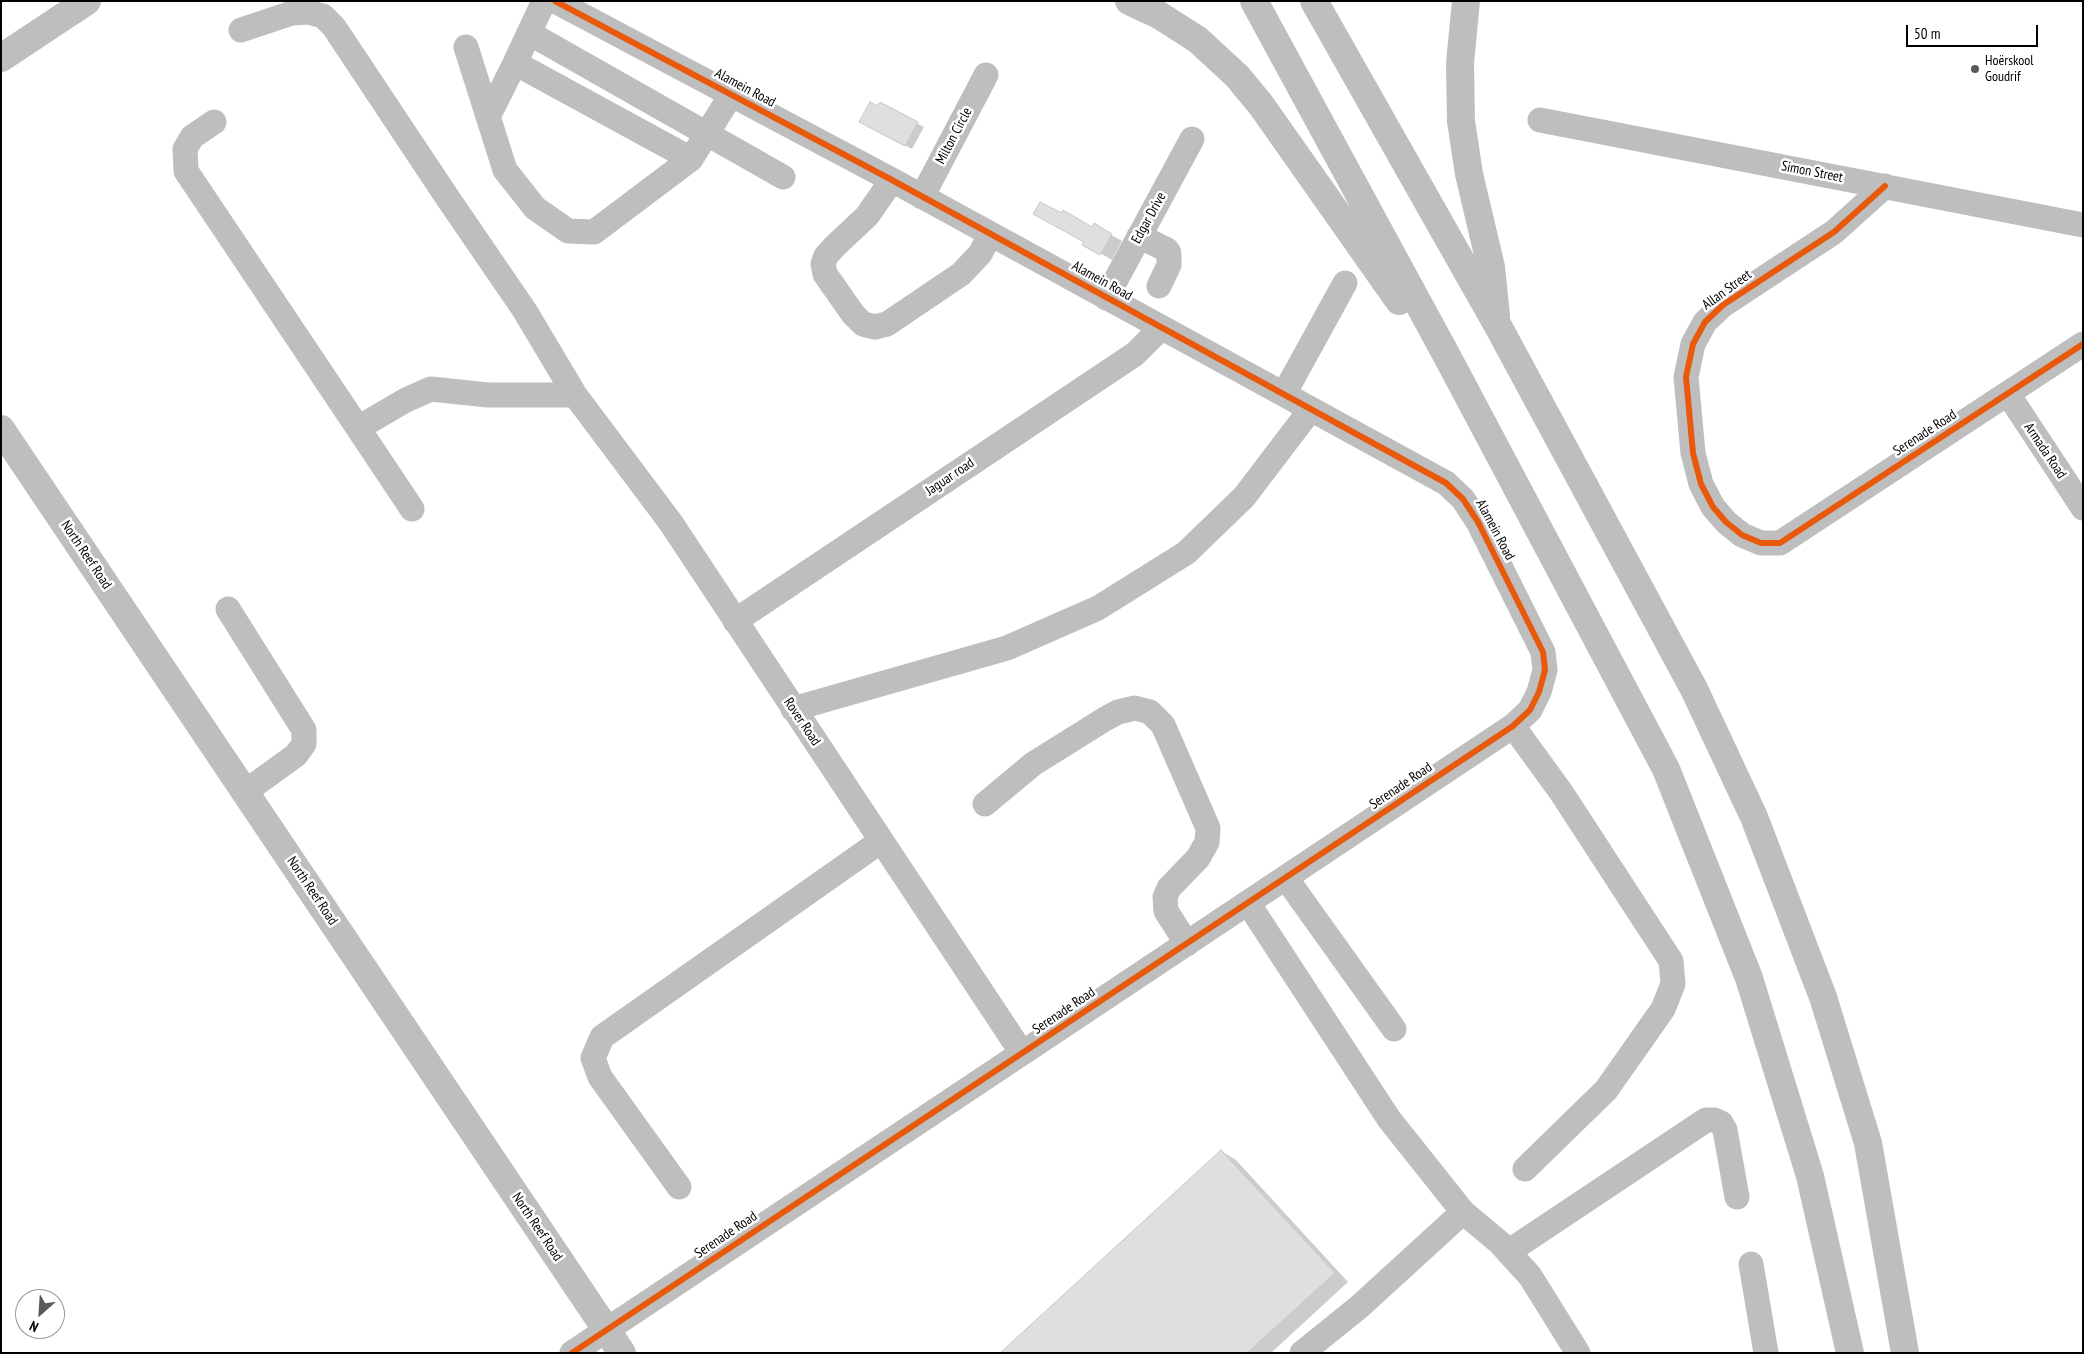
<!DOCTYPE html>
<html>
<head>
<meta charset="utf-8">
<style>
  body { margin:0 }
  #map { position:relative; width:2084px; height:1354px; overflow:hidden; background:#fff; font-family:"PT Sans Narrow",sans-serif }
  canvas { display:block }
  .frame { position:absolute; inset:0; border:2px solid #000; pointer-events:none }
  .north { position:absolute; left:15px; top:1289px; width:50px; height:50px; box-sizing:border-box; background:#fff; border:1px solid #999; border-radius:50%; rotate:206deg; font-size:14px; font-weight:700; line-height:20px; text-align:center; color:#000 }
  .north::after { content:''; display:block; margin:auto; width:18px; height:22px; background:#595959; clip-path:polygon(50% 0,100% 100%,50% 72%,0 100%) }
  .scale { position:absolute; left:1906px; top:25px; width:132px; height:22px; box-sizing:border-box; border:2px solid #000; border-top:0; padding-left:6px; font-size:15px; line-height:18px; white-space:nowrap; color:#000; -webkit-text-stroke:4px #fff; paint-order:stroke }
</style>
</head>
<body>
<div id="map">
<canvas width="2084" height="1354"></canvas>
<div class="frame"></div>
<div class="north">N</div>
<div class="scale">50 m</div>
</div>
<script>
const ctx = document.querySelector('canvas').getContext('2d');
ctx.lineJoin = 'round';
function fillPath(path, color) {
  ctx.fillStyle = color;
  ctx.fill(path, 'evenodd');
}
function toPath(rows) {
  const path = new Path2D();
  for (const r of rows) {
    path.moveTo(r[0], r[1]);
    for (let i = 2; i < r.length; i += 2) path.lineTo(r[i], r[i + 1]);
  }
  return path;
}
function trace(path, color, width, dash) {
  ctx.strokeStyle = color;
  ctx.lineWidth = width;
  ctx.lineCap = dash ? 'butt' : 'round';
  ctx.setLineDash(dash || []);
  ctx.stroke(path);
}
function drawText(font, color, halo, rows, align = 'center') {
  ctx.font = font + ' "PT Sans Narrow",sans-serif';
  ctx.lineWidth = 5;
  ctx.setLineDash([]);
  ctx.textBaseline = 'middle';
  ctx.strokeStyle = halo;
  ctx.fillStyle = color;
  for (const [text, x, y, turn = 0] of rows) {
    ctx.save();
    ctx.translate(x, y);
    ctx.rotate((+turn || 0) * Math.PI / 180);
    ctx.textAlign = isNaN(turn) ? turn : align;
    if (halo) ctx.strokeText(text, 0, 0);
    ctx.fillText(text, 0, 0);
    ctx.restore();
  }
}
const shadow = toPath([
  [881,104,924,127,912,149,861,122,878,108],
  [1094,225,1122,241,1112,260,1084,244],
  [1221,1151,1236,1160,1348,1282,1271,1353,1002,1353]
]);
const building = toPath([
  [870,102,878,106,880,102,918,122,905,146,859,122,870,102],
  [1040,202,1062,213,1063,210,1092,227,1094,223,1112,234,1100,255,1082,245,1084,242,1033,214,1040,202],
  [1221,1150,1335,1273,1247,1353,1000,1353,1221,1150]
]);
const minor = toPath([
  [544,1,515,63,691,159],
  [555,1,892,180,1446,483,1463,499,1478,522,1543,652,1545,670,1539,692,1530,710,1513,726,572,1353],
  [241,30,292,13,308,12,323,16,334,27,447,197,525,311,575,395,671,523,1022,1053],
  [529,33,783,177],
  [466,47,505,170,535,208,568,231,594,232,691,159,731,95],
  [488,117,515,63],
  [1540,120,2083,225],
  [214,122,192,137,185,149,186,171,358,428],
  [892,180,867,216,835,246,826,256,823,264,825,274,853,314,863,324,875,327,887,324,961,274,980,254,990,235],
  [1885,186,1834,232,1723,305,1705,322,1693,344,1686,377,1693,453,1701,484,1713,507,1726,522,1742,535,1761,543,1780,543,2083,344],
  [922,197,986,75],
  [1139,236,1167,250,1169,253,1169,265,1159,286],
  [1106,298,1192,139],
  [1284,394,1345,283],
  [2008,394,2083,508],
  [412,509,358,428,406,400,431,389,488,395,575,395],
  [228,609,304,730,304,744,296,755,245,792],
  [735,621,1135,354,1161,328],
  [793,709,1007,648,1098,608,1186,553,1244,497,1311,409],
  [1513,726,1561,792,1671,961,1673,984,1663,1009,1606,1090,1525,1169],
  [985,804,1033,764,1105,719,1118,712,1135,708,1150,712,1163,725,1208,828,1207,842,1198,858,1169,888,1165,897,1166,911,1187,944],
  [1286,878,1394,1029],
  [1248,903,1389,1119,1463,1212,1500,1243,1530,1276,1578,1353],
  [679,1187,600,1077,593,1058,602,1037,881,841],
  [1508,1252,1706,1120,1714,1120,1721,1123,1725,1130,1737,1197],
  [1751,1264,1766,1353],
  [1302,1353,1359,1307,1463,1212]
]);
const major = toPath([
  [1,58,87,1],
  [1,429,622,1353]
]);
const highway = toPath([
  [1129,1,1159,15,1198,40,1237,76,1261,105,1399,301],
  [1254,1,1448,358,1666,769,1749,978,1810,1176,1850,1353],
  [1314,1,1498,326,1694,689,1754,817,1823,997,1868,1143,1905,1353],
  [1466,1,1460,63,1461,121,1469,174,1491,267,1496,316]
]);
const cycleway = toPath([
  [555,1,892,180,1446,483,1463,499,1478,522,1543,652,1545,670,1539,692,1530,710,1513,726,572,1353],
  [1885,186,1834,232,1723,305,1705,322,1693,344,1686,377,1693,453,1701,484,1713,507,1726,522,1742,535,1761,543,1780,543,2083,344]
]);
const markers = [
  [1975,69,5,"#595959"]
];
const poiNames = [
  ["Hoërskool",1985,61],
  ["Goudrif",1985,77]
];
const streetNames = [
  ["Alamein Road",745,88,28],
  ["Milton Circle",954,136,-62],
  ["Simon Street",1812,172,11],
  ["Edgar Drive",1149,218,-61],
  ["Alamein Road",1102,281,29],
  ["Allan Street",1727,290,-36],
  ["Serenade Road",1925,433,-33],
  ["Armada Road",2045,451,56],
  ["Jaguar road",950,477,-34],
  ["Alamein Road",1495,530,62],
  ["North Reef Road",86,555,56],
  ["Rover Road",802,722,56],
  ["Serenade Road",1401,786,-34],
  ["North Reef Road",312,891,56],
  ["Serenade Road",1064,1011,-34],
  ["North Reef Road",537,1227,56],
  ["Serenade Road",726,1235,-34]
];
fillPath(shadow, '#0003');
fillPath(building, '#dfdfdf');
trace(building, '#c7c7c7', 1);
trace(minor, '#bebebe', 25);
trace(major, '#bebebe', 28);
trace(highway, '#bebebe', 28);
trace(cycleway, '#e8590c', 6);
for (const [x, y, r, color] of markers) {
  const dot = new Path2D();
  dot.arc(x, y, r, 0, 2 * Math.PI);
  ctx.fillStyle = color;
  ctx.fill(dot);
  trace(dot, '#fff', 2);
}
drawText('14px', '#000', '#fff', poiNames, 'left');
drawText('14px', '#000', '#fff', streetNames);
</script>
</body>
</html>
